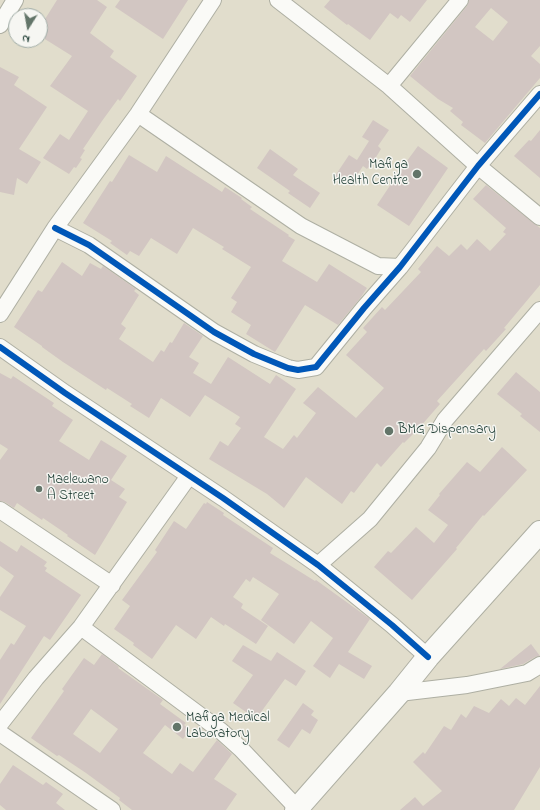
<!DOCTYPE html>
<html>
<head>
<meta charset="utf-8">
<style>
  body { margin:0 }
  #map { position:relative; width:540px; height:810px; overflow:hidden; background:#e1ddcc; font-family:"Indie Flower",sans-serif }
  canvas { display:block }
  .north { position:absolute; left:8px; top:8px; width:40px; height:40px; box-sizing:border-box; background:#f6f6f2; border:1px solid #a0aca6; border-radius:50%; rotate:191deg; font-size:11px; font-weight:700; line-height:16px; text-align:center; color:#1f3d34 }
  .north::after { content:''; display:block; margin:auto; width:14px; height:18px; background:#637569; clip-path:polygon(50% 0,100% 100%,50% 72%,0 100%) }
</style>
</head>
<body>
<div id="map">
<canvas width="540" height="810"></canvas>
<div class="north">N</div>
</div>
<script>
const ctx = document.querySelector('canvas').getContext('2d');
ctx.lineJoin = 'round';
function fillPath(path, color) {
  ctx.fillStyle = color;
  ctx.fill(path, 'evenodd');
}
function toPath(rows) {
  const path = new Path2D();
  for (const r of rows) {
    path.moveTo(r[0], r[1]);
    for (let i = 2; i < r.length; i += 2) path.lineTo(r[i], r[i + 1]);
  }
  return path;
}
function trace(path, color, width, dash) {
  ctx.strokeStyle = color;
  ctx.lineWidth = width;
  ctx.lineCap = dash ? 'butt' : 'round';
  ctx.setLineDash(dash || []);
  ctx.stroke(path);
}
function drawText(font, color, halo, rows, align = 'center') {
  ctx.font = font + ' "Indie Flower",sans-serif';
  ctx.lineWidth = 3;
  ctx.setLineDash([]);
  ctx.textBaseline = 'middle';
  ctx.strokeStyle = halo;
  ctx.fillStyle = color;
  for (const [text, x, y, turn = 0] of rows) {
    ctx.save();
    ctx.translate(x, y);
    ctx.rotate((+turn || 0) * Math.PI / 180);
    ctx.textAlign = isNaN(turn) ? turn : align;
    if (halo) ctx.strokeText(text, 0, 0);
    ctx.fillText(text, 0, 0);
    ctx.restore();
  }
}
const building = toPath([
  [57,0,97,0,107,7,90,33,114,51,110,57,137,76,120,101,118,99,102,121,83,149,85,150,80,158,82,159,76,168,74,167,69,174,43,158,60,134,69,140,88,111,50,86,72,56,40,36,40,27],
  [120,0,188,0,163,39,115,7],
  [330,0,427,0,410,22,401,15,398,19,390,13,370,40,348,24,347,25,324,7],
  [469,0,540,0,540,46,531,56,540,64,540,78,485,143,461,125,463,122,450,111,453,108,438,99,410,76,467,6],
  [491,8,508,22,493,41,475,27],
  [0,67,19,77,14,85,47,107,19,149,41,162,27,184,17,178,14,195,0,192],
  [373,120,389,130,378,146,381,149,373,162,367,169,363,166,350,186,335,176,349,155,357,160,369,141,362,137],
  [540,130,540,178,514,156,529,140,531,141],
  [418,146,448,168,409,226,377,205,401,169],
  [270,149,298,169,293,175,320,193,310,208,288,193,290,191,257,168],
  [129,155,157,172,166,156,222,192,225,187,242,198,241,199,252,207,250,209,289,235,288,236,295,240,282,261,317,282,329,264,367,288,361,297,338,325,305,305,275,352,246,334,251,325,231,312,237,302,231,298,251,267,222,249,224,247,193,228,177,254,151,238,139,256,130,251,127,255,110,243,112,241,83,223,110,181,112,182],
  [486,185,540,228,540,285,504,328,506,329,486,351,484,349,437,401,440,404,420,427,404,443,403,442,381,467,377,463,354,493,351,491,342,504,306,477,284,508,267,494,209,459,220,441,228,446,241,428,235,424,240,417,205,395,190,417,161,398,149,418,130,406,132,404,107,388,106,390,63,362,42,347,42,346,14,327,38,290,42,292,62,262,82,276,90,263,101,269,103,266,136,289,134,291,139,295,121,324,126,328,119,339,153,362,161,350,164,352,170,342,172,343,184,323,203,336,189,357,199,363,193,373,211,384,228,357,270,384,276,375,296,389,264,437,283,449,294,435,297,438,316,413,303,403,318,387,356,418,384,388,346,355,367,332,363,328,382,307,385,310,421,272,418,269,437,246,449,256,461,244,467,250,477,239,490,251,506,234,503,232,506,228,473,199],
  [516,372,540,392,540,432,520,416,522,414,497,394],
  [0,373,11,379,13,376,54,403,52,406,73,420,59,441,89,460,101,440,127,456,111,480,125,489,119,497,127,502,95,555,67,536,68,535,43,518,42,520,17,503,14,508,5,502,0,501,0,460,8,449,0,444],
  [502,447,527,470,484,516,483,515,456,548,457,549,412,600,374,567,388,551,391,553,416,527,434,543,448,525,428,510,440,495,439,494,467,462,480,472],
  [207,502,224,513,223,515,273,548,270,553,315,581,316,580,370,619,348,652,372,666,364,679,339,664,330,678,313,666,333,638,311,621,294,644,261,620,279,594,253,577,250,582,246,579,233,597,243,604,241,608,268,626,256,644,225,624,224,626,211,617,196,639,176,625,152,659,133,645,134,643,114,629,130,606,122,600,157,552,155,550,174,521,186,529,204,503,206,504],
  [0,541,17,552,21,545,47,562,44,566,47,568,45,571,81,595,50,640,44,636,0,704,0,660,11,643,14,645,26,626,0,610,0,597,14,576,0,566],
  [531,644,540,656,535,657,523,664,500,669],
  [243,645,271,661,277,652,306,671,296,686,285,679,256,719,233,703,253,675,232,661],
  [102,654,119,667,118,668,163,700,160,704,186,723,184,725,190,730,183,739,165,725,143,753,172,774,180,763,193,772,217,740,232,754,214,779,237,794,226,810,132,810,119,800,120,798,86,773,59,755,57,756,31,738,64,691,62,689,84,658,94,665],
  [91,709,118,729,100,753,73,734],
  [540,686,540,767,514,810,400,810,415,797,423,806,442,791,413,762,423,752,425,754,444,726,451,730,461,714,466,718,474,706,489,713,501,699,509,706,516,698,525,705],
  [303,703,314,711,311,715,318,720,310,734,302,729,289,748,277,740],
  [13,765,43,785,46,782,63,794,56,803,65,810,6,810,0,805,0,784]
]);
const street = toPath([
  [278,0,389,86,478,166,540,217],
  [0,25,15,0],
  [389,86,460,0],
  [138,114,301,226,378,266,400,267],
  [55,228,89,245,214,332,254,354,288,368,298,370,316,367,364,308,400,267,478,166,540,94],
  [0,314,55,228,138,114,213,0],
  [0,347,65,393,223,498,318,565,392,625,428,657],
  [0,510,112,585],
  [318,565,370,519,428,448,445,420,540,310],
  [81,627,221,731,241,749,297,808],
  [399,693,467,685,527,673,540,665],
  [0,724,36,678,81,627,189,476],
  [0,733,112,810]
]);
const highway = toPath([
  [296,810,399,693,428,657,540,532]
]);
const cycleway = toPath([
  [55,228,89,245,214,332,254,354,288,368,298,370,316,367,364,308,400,267,478,166,540,94],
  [0,347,65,393,223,498,318,565,392,625,428,657]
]);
const markers = [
  [417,174,5,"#637569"],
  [389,431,5,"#637569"],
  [39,489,4,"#637569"],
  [177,727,5,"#637569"]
];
const poiNames = [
  ["Mafiga",408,166,"right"],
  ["Health Centre",408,182,"right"],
  ["BMG Dispensary",398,431],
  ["Maelewano",47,481],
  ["A Street",47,497],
  ["Mafiga Medical",186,719],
  ["Laboratory",186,735]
];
fillPath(building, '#d2c6c2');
trace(street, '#aeafa3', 18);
trace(highway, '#aeafa3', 24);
trace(street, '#fafaf7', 16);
trace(highway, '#fafaf7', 22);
trace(cycleway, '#0057b8', 6);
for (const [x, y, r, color] of markers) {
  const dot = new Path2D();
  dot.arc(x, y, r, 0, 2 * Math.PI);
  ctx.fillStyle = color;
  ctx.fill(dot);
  trace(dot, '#f6f6f2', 1.5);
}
drawText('14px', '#1f3d34', '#f6f6f2', poiNames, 'left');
</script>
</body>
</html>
